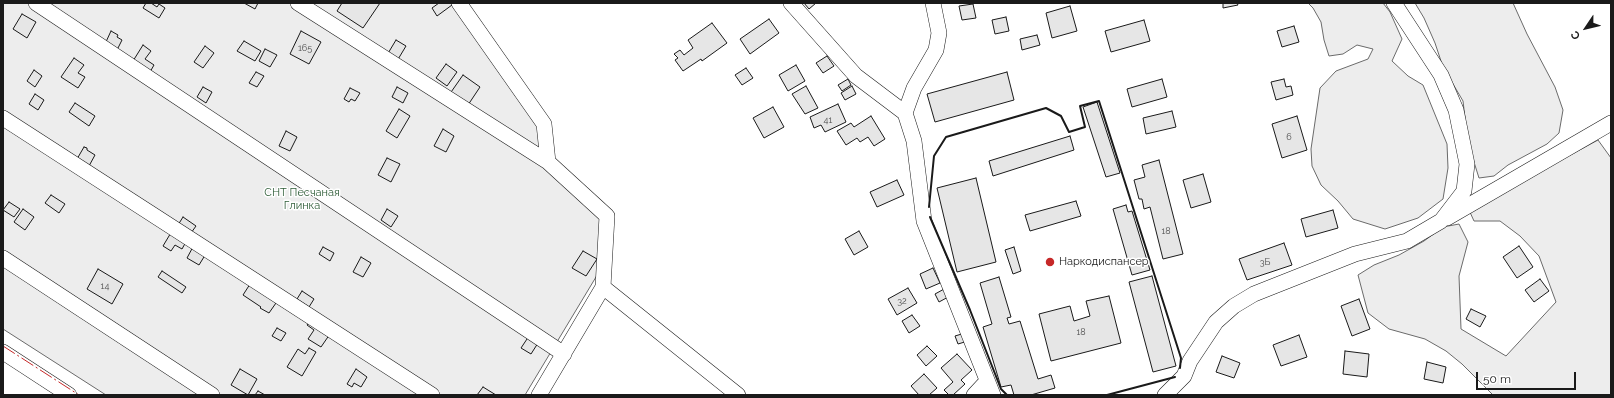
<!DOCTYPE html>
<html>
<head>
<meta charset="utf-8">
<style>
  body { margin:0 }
  #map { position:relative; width:1614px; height:398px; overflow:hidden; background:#fff; font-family:Raleway,sans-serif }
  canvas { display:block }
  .frame { position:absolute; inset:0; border:4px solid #1a1a1a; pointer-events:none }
  .north { position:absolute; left:1566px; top:8px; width:40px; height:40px; -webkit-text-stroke:3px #fff; paint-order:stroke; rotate:235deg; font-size:11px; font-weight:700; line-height:16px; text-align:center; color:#1a1a1a }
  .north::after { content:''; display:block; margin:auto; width:14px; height:18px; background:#1a1a1a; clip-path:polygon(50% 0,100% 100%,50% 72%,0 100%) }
  .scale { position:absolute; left:1476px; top:372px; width:100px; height:18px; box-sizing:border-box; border:2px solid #1a1a1a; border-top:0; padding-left:5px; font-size:12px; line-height:14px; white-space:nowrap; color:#1a1a1a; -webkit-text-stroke:3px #fff; paint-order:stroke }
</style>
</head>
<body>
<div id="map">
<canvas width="1614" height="398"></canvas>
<div class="frame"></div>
<div class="north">С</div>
<div class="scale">50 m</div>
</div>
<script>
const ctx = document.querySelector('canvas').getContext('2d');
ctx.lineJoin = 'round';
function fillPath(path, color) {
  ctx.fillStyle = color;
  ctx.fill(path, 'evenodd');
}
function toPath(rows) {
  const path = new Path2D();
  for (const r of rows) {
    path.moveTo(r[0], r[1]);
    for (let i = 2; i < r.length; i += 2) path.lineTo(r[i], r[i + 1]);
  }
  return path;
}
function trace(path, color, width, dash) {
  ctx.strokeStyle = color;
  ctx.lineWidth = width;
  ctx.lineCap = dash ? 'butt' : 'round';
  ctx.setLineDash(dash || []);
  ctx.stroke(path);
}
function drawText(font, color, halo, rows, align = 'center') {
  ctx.font = font + ' Raleway,sans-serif';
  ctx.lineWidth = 3;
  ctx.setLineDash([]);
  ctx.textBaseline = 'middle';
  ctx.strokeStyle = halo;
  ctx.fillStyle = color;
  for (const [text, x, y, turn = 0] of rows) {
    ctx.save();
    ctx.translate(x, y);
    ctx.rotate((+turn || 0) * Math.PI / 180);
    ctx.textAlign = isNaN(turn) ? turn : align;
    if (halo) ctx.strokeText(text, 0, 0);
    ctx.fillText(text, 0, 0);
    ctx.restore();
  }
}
const built = toPath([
  [3,3,453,3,541,127,543,167,601,219,599,272,525,395,106,395,3,329,3,3],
  [1308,3,1383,3,1390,12,1402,39,1392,61,1408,76,1423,85,1447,144,1448,168,1443,199,1418,218,1385,229,1353,219,1338,201,1321,185,1312,166,1311,149,1320,88,1336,71,1368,59,1373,49,1357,45,1343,54,1329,56,1324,40,1321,22,1313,8,1308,3],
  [1415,3,1513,3,1527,34,1555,87,1563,110,1559,133,1547,144,1508,165,1494,176,1479,178,1468,143,1463,101,1443,67,1435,43,1424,18,1415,3],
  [1598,140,1611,158,1611,395,1493,395,1462,364,1446,351,1425,339,1389,329,1368,313,1358,275,1374,265,1399,255,1424,241,1443,227,1459,224,1468,242,1459,276,1461,329,1506,356,1556,302,1539,256,1520,236,1500,221,1474,221,1469,210,1598,140]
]);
const building = toPath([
  [146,3,151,3,157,7,159,4,165,8,159,18,143,8,146,3],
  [244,3,258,3,255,9,244,3],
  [342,3,380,3,363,28,337,11,342,3],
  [439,3,451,3,452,5,437,16,432,8,439,3],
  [804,3,816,3,809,9,804,3],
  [1223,3,1237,3,1238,5,1223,8,1223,3],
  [973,4,976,18,962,20,959,6,973,4],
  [1070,6,1077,31,1052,38,1046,13,1070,6],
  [22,14,36,22,27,38,13,29,22,14],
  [1006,17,1009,31,995,34,992,20,1006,17],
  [769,19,779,33,750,54,740,39,769,19],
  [1144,20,1150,41,1111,52,1105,31,1144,20],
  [712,23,727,43,702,61,701,59,683,71,675,60,678,58,674,54,680,50,684,55,693,48,688,40,712,23],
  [1294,26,1299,42,1282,47,1277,31,1294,26],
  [111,31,118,35,117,37,122,40,117,50,105,44,111,31],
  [301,31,321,42,309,64,290,54,301,31],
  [1037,35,1040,45,1022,50,1020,39,1037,35],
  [396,40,406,46,397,61,387,55,396,40],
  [244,41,261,51,255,61,237,51,244,41],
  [143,45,151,51,145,59,154,65,150,72,133,61,143,45],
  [205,46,214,53,203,68,194,62,205,46],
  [265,49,277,55,270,67,259,61,265,49],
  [827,56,834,66,823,73,816,63,827,56],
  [74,58,84,65,78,73,85,77,78,88,61,77,74,58],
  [446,64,457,72,447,86,436,78,446,64],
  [796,65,805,81,788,91,779,75,796,65],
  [746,68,753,78,742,85,735,75,746,68],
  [34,70,42,76,35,87,27,81,34,70],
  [256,72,264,76,257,87,249,83,256,72],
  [1007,72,1014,100,935,122,927,94,1007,72],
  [463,75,480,87,468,105,449,95,463,75],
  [848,79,851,85,842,91,838,85,848,79],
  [1162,79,1167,97,1132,107,1127,89,1162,79],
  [1284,79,1286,87,1291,86,1293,95,1276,100,1271,82,1284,79],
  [806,86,818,108,805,114,792,94,806,86],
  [852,86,856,94,845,100,841,93,852,86],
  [203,87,212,92,206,103,197,97,203,87],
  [397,87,408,93,403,103,392,97,397,87],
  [350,88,360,93,355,101,351,99,349,102,344,99,350,88],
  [35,94,44,100,38,110,29,104,35,94],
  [1097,102,1120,173,1106,177,1083,107,1097,102],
  [75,103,95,116,89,126,69,112,75,103],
  [838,104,846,122,825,132,821,125,814,128,810,117,838,104],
  [773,107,784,127,764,138,753,118,773,107],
  [399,109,410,116,397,138,386,131,399,109],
  [1172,111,1176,127,1146,134,1143,118,1172,111],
  [871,116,885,139,874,146,868,137,860,142,857,138,846,145,837,131,851,123,854,127,871,116],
  [1297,116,1307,150,1282,158,1272,124,1297,116],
  [443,129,454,136,446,152,434,146,443,129],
  [286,131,297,137,290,151,279,146,286,131],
  [1070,136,1074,150,993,176,989,161,1070,136],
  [84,147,87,148,87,150,95,155,89,166,77,159,84,147],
  [387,158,400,164,391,182,378,175,387,158],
  [1159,160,1183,254,1163,259,1150,207,1144,209,1142,199,1139,199,1134,180,1145,177,1142,165,1159,160],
  [1203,174,1211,202,1191,208,1183,180,1203,174],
  [976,178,996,262,957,272,937,188,976,178],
  [897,180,904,195,877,207,870,192,897,180],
  [51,195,65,204,59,213,45,203,51,195],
  [1076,201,1081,216,1030,231,1025,215,1076,201],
  [9,202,20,209,14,217,3,210,9,202],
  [1126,205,1128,212,1132,211,1150,270,1132,275,1113,209,1126,205],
  [23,209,34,217,25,230,14,222,23,209],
  [387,209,398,216,391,227,381,220,387,209],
  [1333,210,1338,228,1306,237,1301,219,1333,210],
  [183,217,196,226,191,233,178,225,183,217],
  [172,231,187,240,182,249,175,245,171,251,163,246,172,231],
  [859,231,868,247,854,255,845,239,859,231],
  [1284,243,1292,265,1247,280,1239,259,1284,243],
  [194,245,207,252,199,265,187,258,194,245],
  [1519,246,1533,267,1517,278,1503,257,1519,246],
  [323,247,334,253,330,261,319,254,323,247],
  [1014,247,1021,271,1013,274,1005,250,1014,247],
  [583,251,597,259,586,276,572,268,583,251],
  [361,257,371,263,363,277,353,272,361,257],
  [933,268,940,283,926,289,920,274,933,268],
  [98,269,123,284,112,304,87,289,98,269],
  [162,271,186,287,182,293,158,277,162,271],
  [1152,276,1176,366,1153,372,1129,282,1152,276],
  [999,277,1011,317,1007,318,1009,324,1020,321,1038,379,1051,375,1055,388,1031,395,1014,395,1011,385,1001,387,983,327,992,324,980,283,999,277],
  [1540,279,1549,291,1534,302,1525,290,1540,279],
  [252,281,276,303,269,313,260,308,261,307,243,295,252,281],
  [908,288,917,303,897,315,888,299,908,288],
  [946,288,950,296,939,302,935,294,946,288],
  [302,291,314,299,309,307,297,299,302,291],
  [1109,296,1121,343,1051,361,1039,314,1070,306,1074,321,1090,316,1086,301,1109,296],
  [1359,299,1370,329,1352,336,1341,306,1359,299],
  [1471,309,1486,316,1480,327,1466,319,1471,309],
  [912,315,920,326,909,333,902,321,912,315],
  [310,321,332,331,321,347,308,339,314,330,307,325,310,321],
  [277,328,286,333,281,341,272,336,277,328],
  [965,333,968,341,958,344,955,336,965,333],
  [1299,335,1307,357,1281,366,1273,345,1299,335],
  [529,336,538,343,531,354,521,348,529,336],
  [927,346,937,356,926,366,917,355,927,346],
  [309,348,316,352,302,376,287,367,298,349,305,354,309,348],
  [1345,351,1369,354,1367,377,1343,374,1345,351],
  [957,354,972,370,961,380,965,384,953,395,949,395,944,390,953,382,941,368,957,354],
  [1222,356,1240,363,1234,378,1216,372,1222,356],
  [1427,362,1446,367,1443,383,1424,379,1427,362],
  [240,369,257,379,248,395,231,385,240,369],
  [356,369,367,377,361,387,354,383,352,387,347,384,356,369],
  [924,374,937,388,929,395,919,395,911,386,924,374],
  [483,387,496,395,477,395,483,387],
  [258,391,265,395,255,395,258,391]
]);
const minor = toPath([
  [36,3,564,354],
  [298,3,548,162],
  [459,3,544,124,548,162,607,216,603,287,539,395],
  [791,3,856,76,905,113,914,141,924,221,993,395],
  [905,113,914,88,936,50,939,33,933,3],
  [3,118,432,395],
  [1447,218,1611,123],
  [3,258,212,395],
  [603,287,738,395],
  [3,352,69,395],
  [974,395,987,381],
  [1165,395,1184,376,1190,361,1216,322,1234,306,1254,294,1355,254,1407,241,1441,221,1464,191,1467,164,1456,110,1441,75,1394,3]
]);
const wall = toPath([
  [929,207,934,156,946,137,1046,108,1061,116,1069,132,1085,127,1080,106,1099,101,1181,358,1180,368],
  [930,217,970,310,1001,389,1007,395],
  [1107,395,1175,377]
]);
const power = toPath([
  [3,346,79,395]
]);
const markers = [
  [1050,262,5,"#c62828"]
];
const numberNames = [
  ["165",305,48],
  ["41",828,120],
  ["6",1289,137],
  ["18",1166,231],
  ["3Б",1265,262],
  ["14",105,286],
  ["32",902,301],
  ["18",1081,332]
];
const parkNames = [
  ["СНТ Песчаная",302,193],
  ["Глинка",302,206]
];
const poiNames = [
  ["Наркодиспансер",1059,262]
];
fillPath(built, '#ededed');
trace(built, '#6a6a6a', 1);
fillPath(building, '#e6e6e6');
trace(building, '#1a1a1a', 1);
trace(minor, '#1a1a1a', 16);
trace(minor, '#fff', 15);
trace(wall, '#1a1a1a', 2);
trace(power, '#c62828', 1, [14, 3, 2, 3]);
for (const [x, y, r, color] of markers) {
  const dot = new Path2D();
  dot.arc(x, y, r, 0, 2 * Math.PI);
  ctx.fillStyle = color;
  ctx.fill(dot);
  trace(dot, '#fff', 1.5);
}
drawText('9px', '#4d4d4d', null, numberNames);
drawText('11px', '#2b5a34', '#fff', parkNames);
drawText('11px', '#1a1a1a', '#fff', poiNames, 'left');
</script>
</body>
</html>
